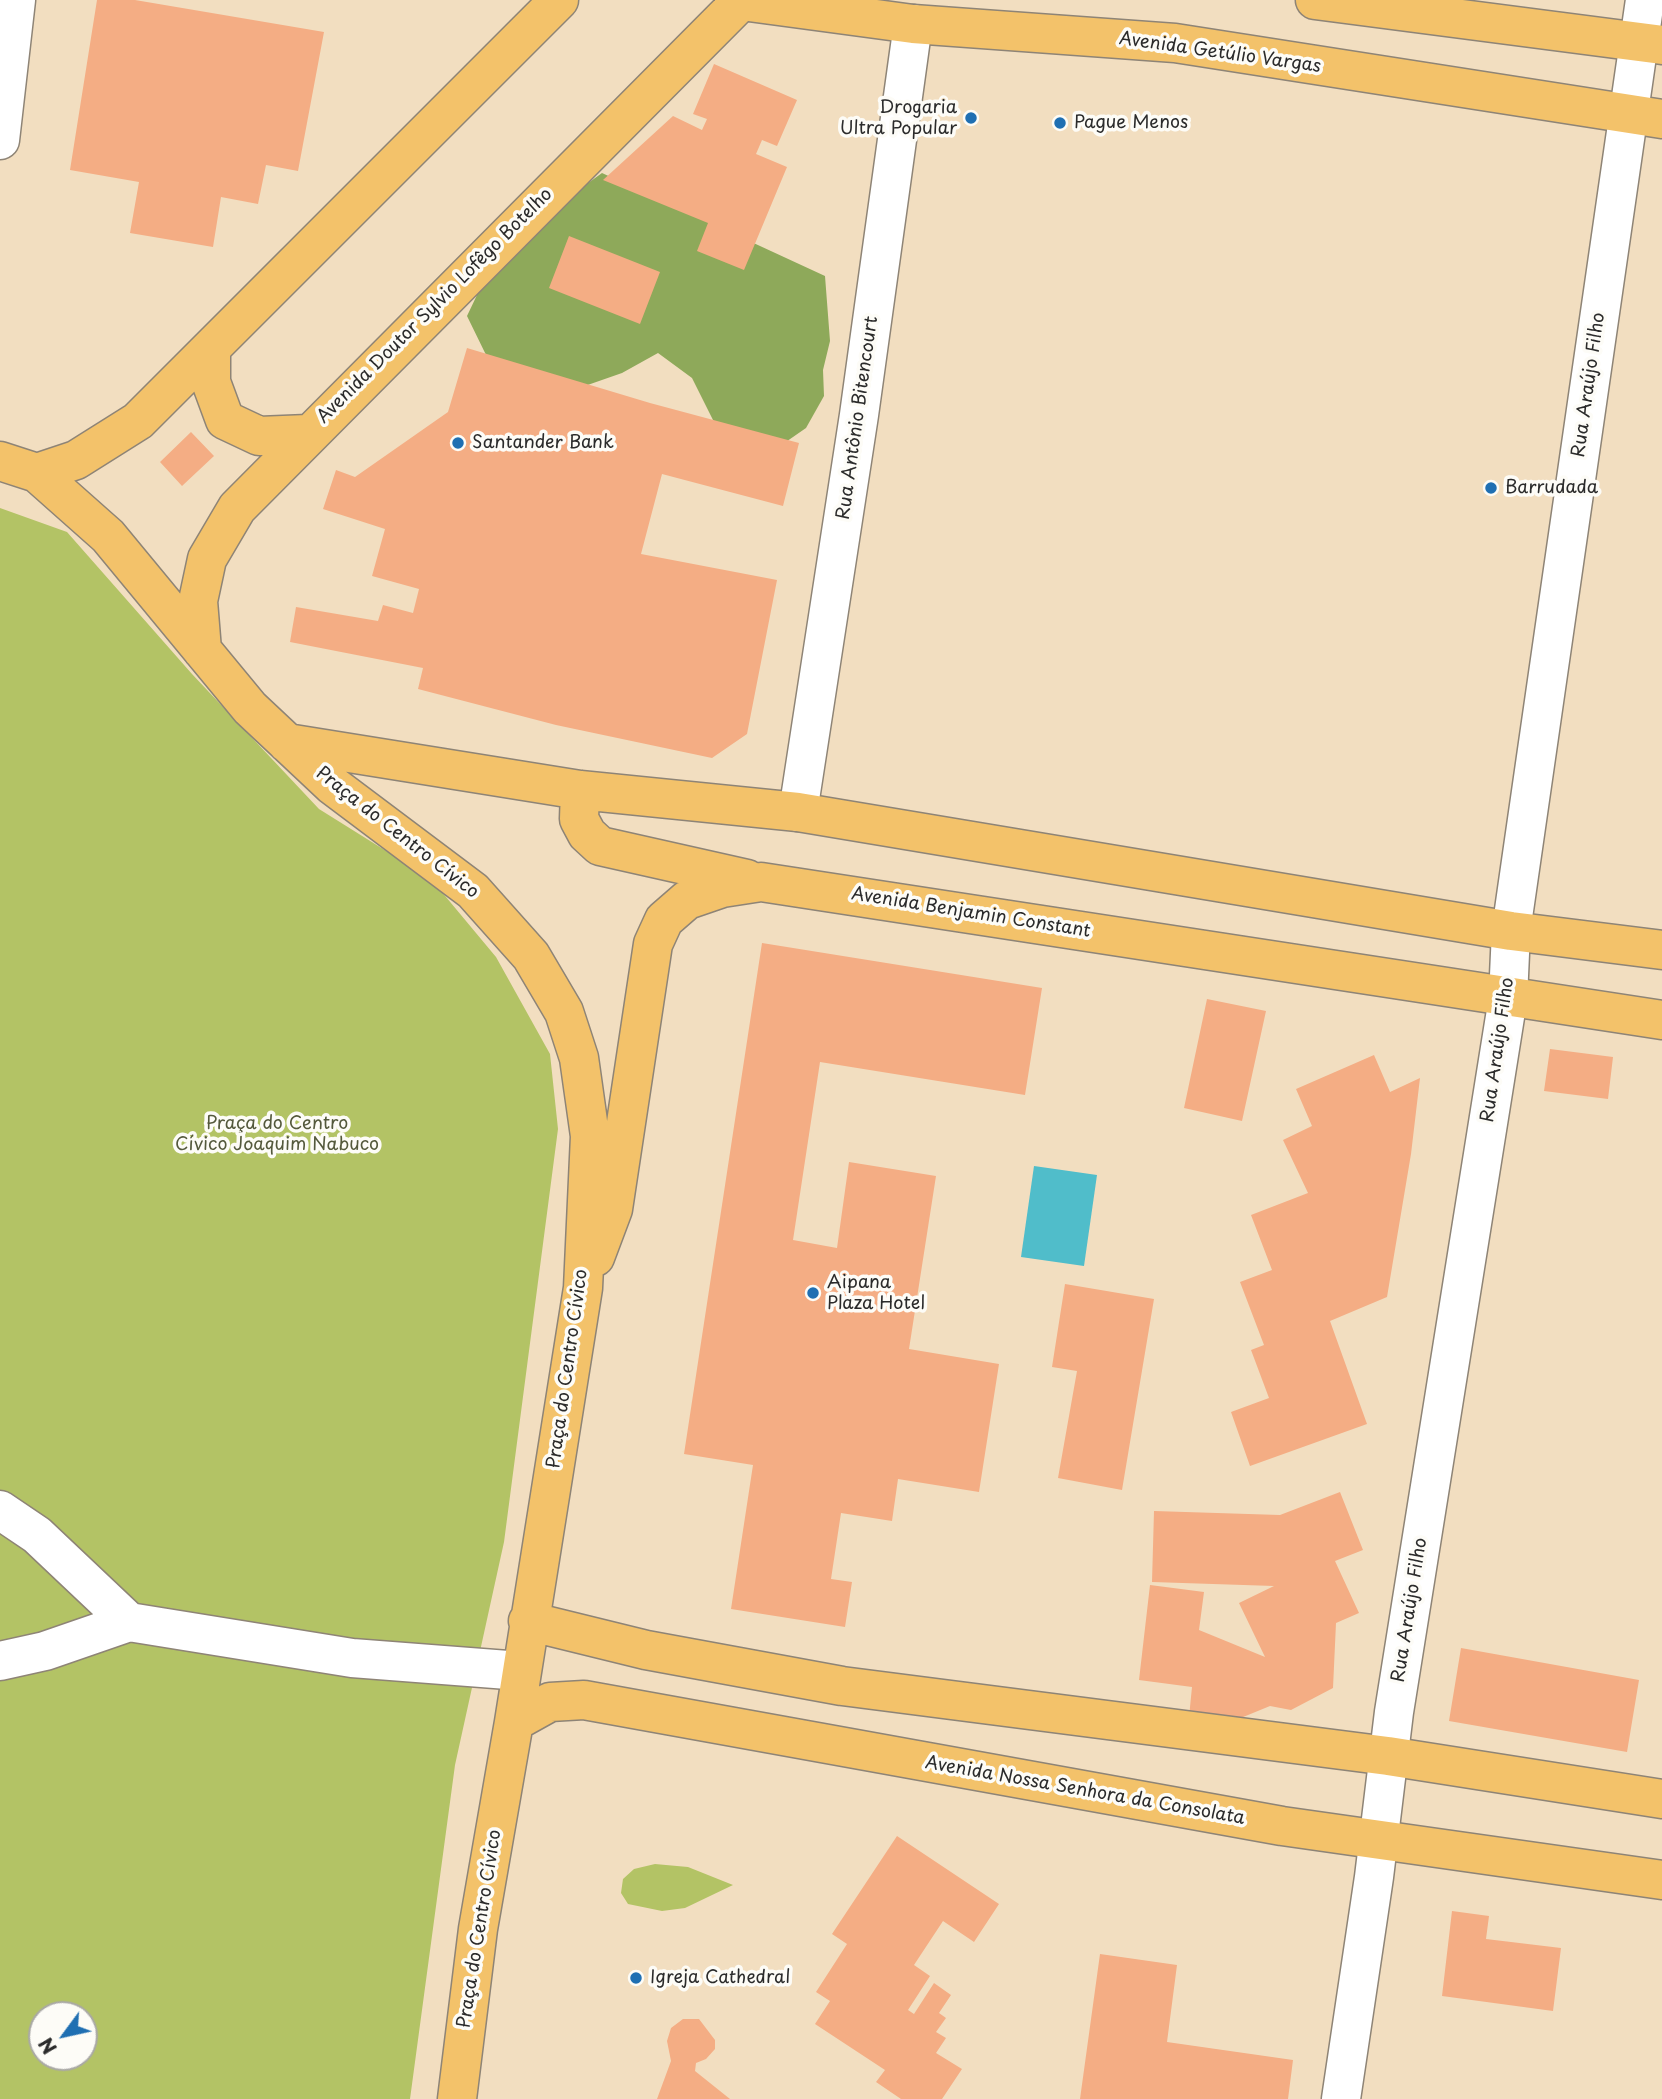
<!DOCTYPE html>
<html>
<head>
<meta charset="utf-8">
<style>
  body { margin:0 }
  #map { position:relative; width:1662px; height:2099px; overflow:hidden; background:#f2dec0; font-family:"Playpen Sans",sans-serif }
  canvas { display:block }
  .north { position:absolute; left:28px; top:2001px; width:70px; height:70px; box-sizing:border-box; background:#fdfcf7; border:2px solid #a9a8a5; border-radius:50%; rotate:237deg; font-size:19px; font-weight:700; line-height:28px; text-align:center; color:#2b2b2b }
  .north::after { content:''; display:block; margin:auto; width:24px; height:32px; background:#1f6fb2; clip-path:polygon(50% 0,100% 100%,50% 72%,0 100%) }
</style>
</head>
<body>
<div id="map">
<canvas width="1662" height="2099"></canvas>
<div class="north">N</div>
</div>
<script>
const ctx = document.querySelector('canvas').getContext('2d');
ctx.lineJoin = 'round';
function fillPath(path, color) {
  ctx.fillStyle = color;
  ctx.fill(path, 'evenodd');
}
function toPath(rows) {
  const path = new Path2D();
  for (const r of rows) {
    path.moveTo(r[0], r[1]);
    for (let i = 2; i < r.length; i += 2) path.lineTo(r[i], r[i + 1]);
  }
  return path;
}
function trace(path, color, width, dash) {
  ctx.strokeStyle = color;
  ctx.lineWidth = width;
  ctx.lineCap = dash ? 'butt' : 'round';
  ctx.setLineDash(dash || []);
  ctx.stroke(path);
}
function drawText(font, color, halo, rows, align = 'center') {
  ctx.font = font + ' "Playpen Sans",sans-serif';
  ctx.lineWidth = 7;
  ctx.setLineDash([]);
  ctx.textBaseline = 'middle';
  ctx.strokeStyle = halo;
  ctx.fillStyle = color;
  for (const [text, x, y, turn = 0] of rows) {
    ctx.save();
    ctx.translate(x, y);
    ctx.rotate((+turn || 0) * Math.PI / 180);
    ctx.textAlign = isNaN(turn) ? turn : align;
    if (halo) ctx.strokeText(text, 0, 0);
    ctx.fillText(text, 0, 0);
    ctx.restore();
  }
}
const green = toPath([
  [0,508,67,532,192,674,319,809,431,879,496,957,550,1054,558,1129,504,1542,455,1765,410,2099,0,2099],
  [42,2015,84,2015,84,2057,42,2057],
  [655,1864,688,1867,733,1885,685,1908,662,1911,628,1904,621,1893,623,1879,634,1869]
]);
const forest = toPath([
  [602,173,825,276,830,341,823,370,824,396,806,428,780,446,742,443,713,420,692,378,658,353,622,373,579,388,488,359,467,316,487,274,537,220]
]);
const water = toPath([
  [1034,1166,1097,1175,1084,1266,1021,1257]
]);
const building = toPath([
  [97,0,135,0,324,32,298,171,266,165,258,204,221,197,213,247,130,233,139,182,70,170],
  [714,64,797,100,777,146,762,140,756,154,787,167,744,270,697,251,708,223,603,180,673,116,702,130,707,119,693,114],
  [569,236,660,272,640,324,549,288],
  [467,348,650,403,799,443,783,506,662,474,641,554,777,580,747,734,712,758,556,725,418,689,423,668,290,642,296,607,378,621,383,605,413,613,419,589,372,576,385,529,323,509,336,470,355,477,448,412],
  [191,432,214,456,182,486,160,462],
  [762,943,1042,988,1025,1095,820,1062,793,1240,837,1248,849,1162,936,1176,909,1349,999,1364,979,1492,898,1479,892,1521,841,1513,831,1579,852,1582,845,1627,731,1609,753,1465,684,1454],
  [1207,999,1266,1011,1242,1121,1184,1108],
  [1550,1049,1613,1057,1608,1099,1544,1091],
  [1374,1055,1390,1092,1420,1078,1411,1154,1387,1297,1330,1321,1367,1424,1250,1466,1231,1412,1269,1398,1251,1350,1264,1345,1240,1282,1272,1270,1251,1215,1308,1193,1283,1140,1312,1126,1296,1089],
  [1065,1284,1154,1299,1122,1490,1058,1478,1077,1371,1052,1367],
  [1340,1492,1363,1550,1335,1561,1359,1613,1336,1623,1333,1688,1291,1710,1270,1706,1231,1722,1189,1717,1192,1687,1139,1680,1150,1585,1204,1592,1199,1630,1265,1657,1239,1603,1274,1586,1152,1582,1154,1511,1280,1515],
  [1461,1648,1639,1680,1627,1752,1449,1721],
  [897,1836,999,1904,974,1942,943,1921,914,1965,930,1976,908,2010,914,2014,934,1983,951,1995,939,2013,946,2018,936,2032,946,2038,936,2053,962,2069,942,2099,901,2099,876,2082,885,2070,815,2024,830,2001,816,1992,847,1944,832,1934],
  [1452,1911,1489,1916,1486,1939,1561,1948,1553,2011,1442,1996],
  [1100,1954,1177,1965,1167,2042,1293,2060,1288,2099,1080,2099],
  [683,2019,699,2019,715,2040,715,2049,706,2059,696,2063,695,2071,730,2099,657,2099,671,2061,667,2041,671,2028]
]);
const minor = toPath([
  [0,140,16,0],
  [798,812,859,415,913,24],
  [0,1510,37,1535,129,1622],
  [0,1661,45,1651,129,1622,352,1658,521,1671],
  [1341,2099,1374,1877,1394,1712,1508,998,1511,931,1645,0]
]);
const major = toPath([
  [734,0,913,24,1175,43,1662,119],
  [1315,0,1662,45],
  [211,348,211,382,225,420,259,436,308,434],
  [0,461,37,473,108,536,250,708,332,785,473,891,531,956,564,1012,579,1058,590,1136,583,1288,514,1722,478,1929,457,2099],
  [37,473,76,460,138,421,559,0],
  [202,650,198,601,207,559,237,508,742,0],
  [287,743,580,790,798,812,1511,931,1662,950],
  [580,790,579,819,587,834,600,846,747,879],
  [595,1257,613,1209,653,944,664,920,687,900,722,888,761,882,1662,1020],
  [528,1621,646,1650,842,1686,1388,1756,1662,1799],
  [514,1722,550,1702,584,1700,1282,1826,1662,1880]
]);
const markers = [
  [971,118,7,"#1f6fb2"],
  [1060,123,7,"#1f6fb2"],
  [458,443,7,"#1f6fb2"],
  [1491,488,7,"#1f6fb2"],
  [813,1293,7,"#1f6fb2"],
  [636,1978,7,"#1f6fb2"]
];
const streetNames = [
  ["Avenida Getúlio Vargas",1220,53,8],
  ["Avenida Doutor Sylvio Lofêgo Botelho",435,306,-45],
  ["Rua Araújo Filho",1589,385,-82],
  ["Rua Antônio Bitencourt",858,418,-82],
  ["Praça do Centro Cívico",397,833,38],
  ["Avenida Benjamin Constant",971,913,9],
  ["Rua Araújo Filho",1498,1050,-82],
  ["Praça do Centro Cívico",568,1369,-82],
  ["Rua Araújo Filho",1410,1610,-81],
  ["Avenida Nossa Senhora da Consolata",1085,1791,10],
  ["Praça do Centro Cívico",480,1929,-81]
];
const poiNames = [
  ["Drogaria",957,108,"right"],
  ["Ultra Popular",957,129,"right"],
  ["Pague Menos",1074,123],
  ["Santander Bank",472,443],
  ["Barrudada",1505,488],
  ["Aipana",827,1283],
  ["Plaza Hotel",827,1304],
  ["Igreja Cathedral",650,1978]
];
const parkNames = [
  ["Praça do Centro",277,1124],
  ["Cívico Joaquim Nabuco",277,1145]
];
fillPath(green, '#b3c365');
fillPath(forest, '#8ea95a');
fillPath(water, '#50bdca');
fillPath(building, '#f4ad84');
trace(minor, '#8e8476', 41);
trace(major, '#8e8476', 41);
trace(minor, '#fff', 38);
trace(major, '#f3c26a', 38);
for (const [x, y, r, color] of markers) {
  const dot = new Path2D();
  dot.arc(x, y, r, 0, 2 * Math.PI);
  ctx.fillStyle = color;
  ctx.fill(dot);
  trace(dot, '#fdfcf7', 2.5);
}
drawText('18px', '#2b2b2b', '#fdfcf7', streetNames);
drawText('18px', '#2b2b2b', '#fdfcf7', poiNames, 'left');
drawText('18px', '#54593c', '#fdfcf7', parkNames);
</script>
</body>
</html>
